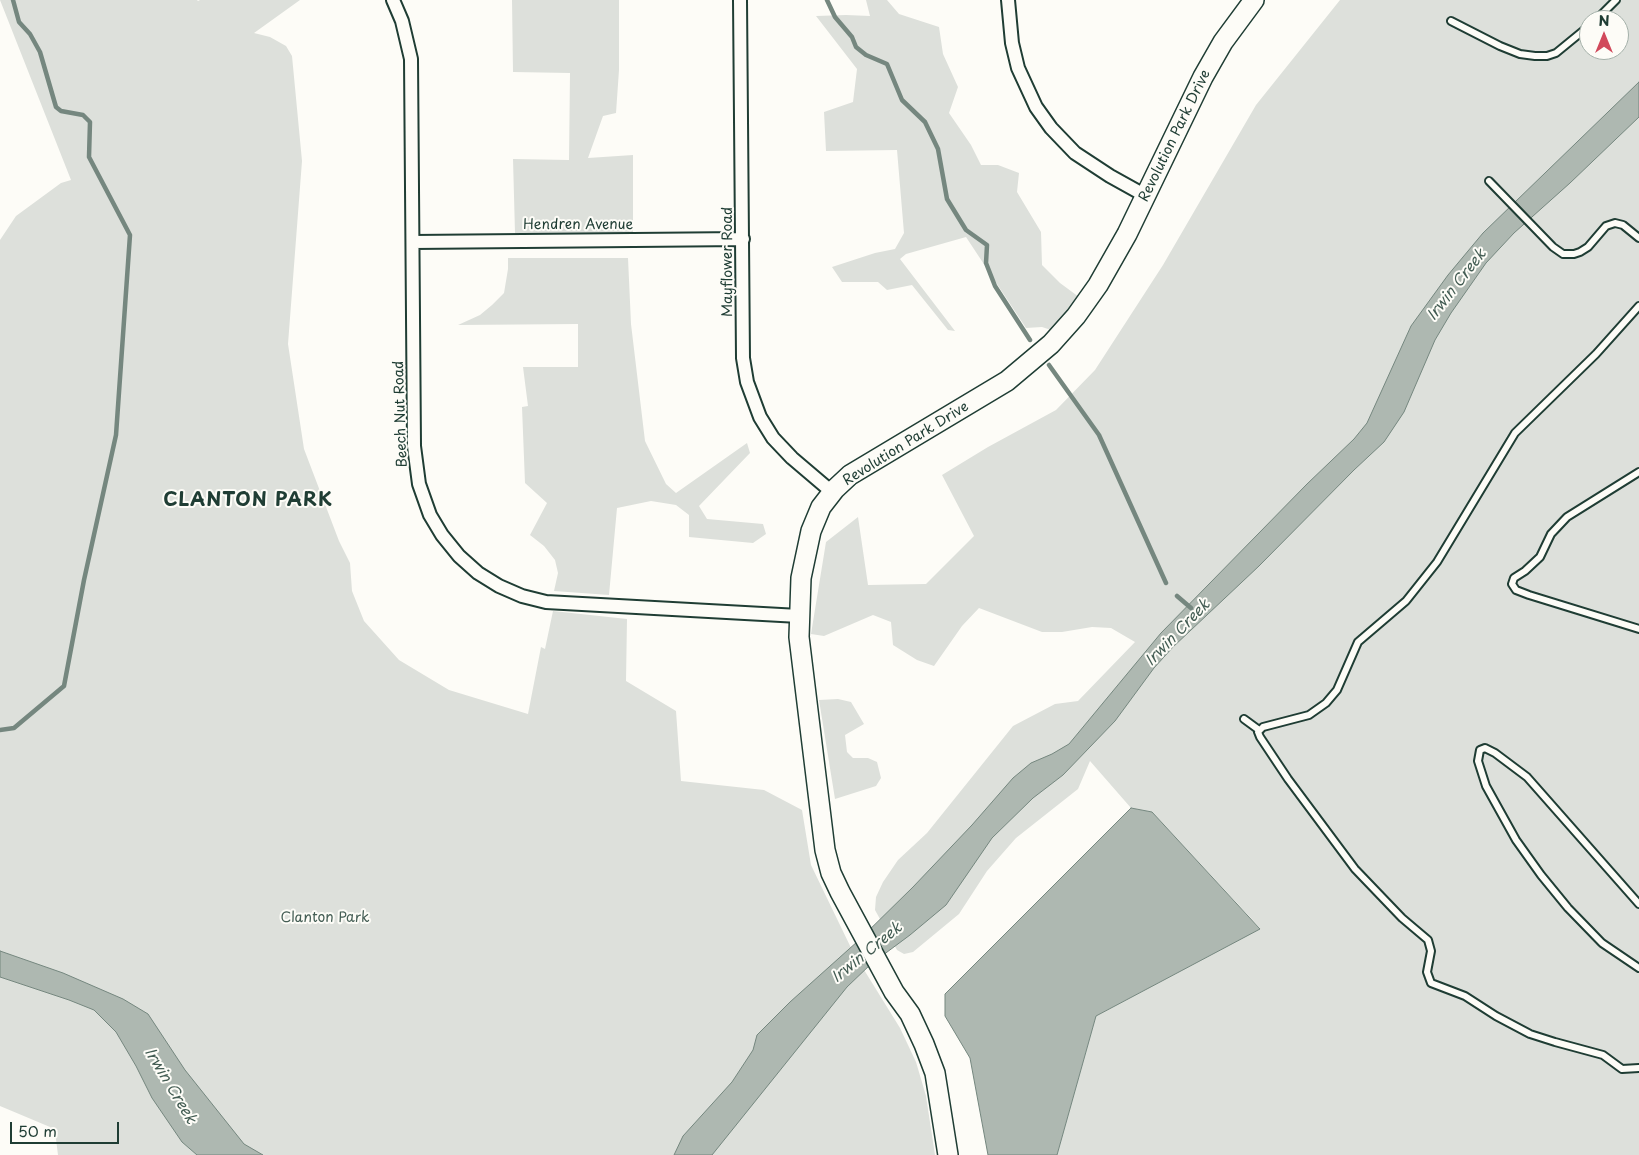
<!DOCTYPE html>
<html>
<head>
<meta charset="utf-8">
<style>
  body { margin:0 }
  #map { position:relative; width:1639px; height:1155px; overflow:hidden; background:#fdfcf7; font-family:"Playpen Sans",sans-serif }
  canvas { display:block }
  .north { position:absolute; left:1579px; top:10px; width:50px; height:50px; box-sizing:border-box; background:#fdfcf7; border:1px solid #a4b0a9; border-radius:50%; rotate:0deg; font-size:14px; font-weight:700; line-height:20px; text-align:center; color:#1f3d34 }
  .north::after { content:''; display:block; margin:auto; width:18px; height:22px; background:#d1495b; clip-path:polygon(50% 0,100% 100%,50% 72%,0 100%) }
  .scale { position:absolute; left:10px; top:1122px; width:109px; height:22px; box-sizing:border-box; border:2px solid #1f3d34; border-top:0; padding-left:6px; font-size:15px; line-height:18px; white-space:nowrap; color:#1f3d34; -webkit-text-stroke:4px #fdfcf7; paint-order:stroke }
</style>
</head>
<body>
<div id="map">
<canvas width="1639" height="1155"></canvas>
<div class="north">N</div>
<div class="scale">50 m</div>
</div>
<script>
const ctx = document.querySelector('canvas').getContext('2d');
ctx.lineJoin = 'round';
function fillPath(path, color) {
  ctx.fillStyle = color;
  ctx.fill(path, 'evenodd');
}
function toPath(rows) {
  const path = new Path2D();
  for (const r of rows) {
    path.moveTo(r[0], r[1]);
    for (let i = 2; i < r.length; i += 2) path.lineTo(r[i], r[i + 1]);
  }
  return path;
}
function trace(path, color, width, dash) {
  ctx.strokeStyle = color;
  ctx.lineWidth = width;
  ctx.lineCap = dash ? 'butt' : 'round';
  ctx.setLineDash(dash || []);
  ctx.stroke(path);
}
function drawText(font, color, halo, rows, align = 'center') {
  ctx.font = font + ' "Playpen Sans",sans-serif';
  ctx.lineWidth = 4;
  ctx.setLineDash([]);
  ctx.textBaseline = 'middle';
  ctx.strokeStyle = halo;
  ctx.fillStyle = color;
  for (const [text, x, y, turn = 0] of rows) {
    ctx.save();
    ctx.translate(x, y);
    ctx.rotate((+turn || 0) * Math.PI / 180);
    ctx.textAlign = isNaN(turn) ? turn : align;
    if (halo) ctx.strokeText(text, 0, 0);
    ctx.fillText(text, 0, 0);
    ctx.restore();
  }
}
const green = toPath([
  [0,0,197,0,198,1,200,0,300,0,254,33,270,37,286,46,292,56,302,161,288,344,304,449,339,541,350,563,352,591,364,621,399,660,449,690,528,714,541,647,545,649,553,611,627,619,626,681,676,711,681,781,764,790,802,810,811,865,853,952,900,1028,916,1062,926,1096,935,1155,58,1155,56,1139,50,1127,0,1106,0,240,16,216,61,183,71,180],
  [512,0,619,0,619,70,616,113,603,116,588,158,633,155,633,233,515,233,513,159,569,160,570,73,513,72],
  [866,0,887,0,899,14,939,27,943,54,958,87,949,113,971,145,981,165,998,165,1019,173,1017,192,1041,232,1042,265,1060,283,1079,297,1065,316,1051,330,1042,327,1026,328,966,237,906,254,900,259,955,331,948,330,912,285,887,290,878,282,842,282,832,267,875,253,895,249,904,233,897,150,826,151,824,112,853,102,857,69,816,16,846,15,870,16],
  [1340,0,1639,0,1639,1155,1057,1155,1096,1016,1260,928,1152,812,1131,808,1090,761,1078,789,1016,838,987,871,959,914,913,952,904,954,897,950,875,910,876,897,883,882,898,860,927,833,1013,726,1055,704,1078,701,1135,642,1111,628,1092,627,1062,632,1042,632,979,608,962,626,934,666,917,660,893,645,891,622,873,615,824,636,811,634,826,542,858,517,868,585,926,584,974,536,942,475,988,447,1056,410,1095,370,1163,265,1256,105],
  [1589,20,1619,20,1619,50,1589,50],
  [508,258,628,258,631,324,645,441,666,484,676,493,747,443,750,453,699,506,707,519,763,524,766,534,753,543,689,537,689,515,676,505,651,501,617,508,609,595,554,591,558,573,555,560,544,546,530,535,547,503,525,483,522,407,528,406,523,367,578,367,578,324,458,325,480,315,492,305,504,293,508,269],
  [838,699,851,702,864,724,845,735,847,752,853,758,868,758,877,762,881,778,876,786,835,799,819,700]
]);
const water = toPath([
  [1639,82,1639,117,1570,183,1514,233,1486,263,1451,313,1435,340,1404,412,1384,442,1354,470,1259,566,1173,647,1154,668,1115,721,1063,775,1033,798,992,838,946,905,910,935,871,964,847,987,712,1155,674,1155,683,1136,732,1082,753,1050,757,1035,790,1002,858,941,913,887,972,825,1013,778,1031,763,1052,754,1069,744,1161,633,1307,484,1354,439,1367,423,1411,326,1448,275,1483,233,1639,82],
  [1131,808,1152,812,1260,929,1096,1016,1057,1155,988,1155,970,1058,945,1016,945,994,1131,808],
  [0,951,63,973,123,999,148,1014,185,1070,244,1144,263,1155,197,1155,182,1142,152,1098,136,1066,116,1032,94,1010,69,1000,0,977,0,951]
]);
const stream = toPath([
  [827,0,835,17,852,37,856,47,866,55,887,64,902,100,925,122,938,149,947,199,966,230,987,245,986,263,995,286,1030,340],
  [1049,365,1099,435,1166,583],
  [1177,596,1191,608],
  [0,730,14,728,64,686,84,580,116,435,130,235,89,157,90,122,83,115,61,111,56,107,40,52,30,34,19,22,13,0]
]);
const lane = toPath([
  [1596,20,1616,0],
  [1451,21,1500,46,1520,54,1535,56,1547,56,1556,53,1589,26],
  [1489,181,1553,247,1563,254,1574,254,1580,252,1588,247,1606,226,1615,223,1623,225,1639,238],
  [1639,306,1596,354,1515,433,1437,562,1406,601,1358,642,1337,690,1326,703,1309,715,1263,727,1258,732,1260,737,1288,779,1355,869,1402,918,1428,940,1431,951,1427,972,1431,983,1465,996,1496,1016,1530,1034,1555,1042,1603,1055,1622,1069,1639,1068],
  [1639,472,1567,517,1551,534,1540,557,1525,571,1514,578,1512,584,1516,590,1529,595,1639,629],
  [1244,719,1259,730],
  [1639,904,1527,777,1495,753,1485,748,1480,750,1478,761,1486,786,1516,840,1541,875,1568,908,1602,943,1639,968]
]);
const street = toPath([
  [393,0,402,21,411,59,414,446,419,484,430,515,442,535,459,556,478,573,499,586,522,596,546,602,799,616],
  [740,0,743,358,747,382,760,417,773,438,792,458,832,492],
  [1008,0,1012,43,1018,68,1036,107,1051,128,1075,153,1110,176,1146,196],
  [413,242,743,239]
]);
const secondary = toPath([
  [948,1155,935,1073,924,1044,910,1014,894,992,840,892,831,873,825,850,799,637,801,578,811,531,821,507,835,489,850,475,1007,381,1051,344,1076,316,1098,285,1127,234,1203,77,1223,42,1254,0]
]);
const streetNames = [
  ["Revolution Park Drive",1175,136,-64],
  ["Hendren Avenue",578,225],
  ["Mayflower Road",728,262,-90],
  ["Beech Nut Road",401,414,-92],
  ["Revolution Park Drive",906,444,-32]
];
const parkNames = [
  ["Clanton Park",325,918]
];
const waterNames = [
  ["Irwin Creek",1457,285,-52],
  ["Irwin Creek",1178,633,-46],
  ["Irwin Creek",867,953,-39],
  ["Irwin Creek",170,1086,59]
];
const districtNames = [
  ["CLANTON PARK",248,501]
];
fillPath(green, '#dde0db');
fillPath(water, '#aeb8b1');
trace(water, '#75877f', 1);
trace(stream, '#75877f', 4.5);
trace(lane, '#1f3d34', 10);
trace(street, '#1f3d34', 16);
trace(secondary, '#1f3d34', 22);
trace(lane, '#fdfcf7', 6);
trace(street, '#fdfcf7', 12);
trace(secondary, '#fdfcf7', 19);
drawText('14px', '#1f3d34', '#fdfcf7', streetNames);
drawText('14px', '#455e55', '#fdfcf7', parkNames);
drawText('italic 15px', '#435c53', '#fdfcf7', waterNames);
ctx.letterSpacing = '1px';
drawText('bold 19px', '#1f3d34', '#fdfcf7', districtNames);
ctx.letterSpacing = '0px';
</script>
</body>
</html>
